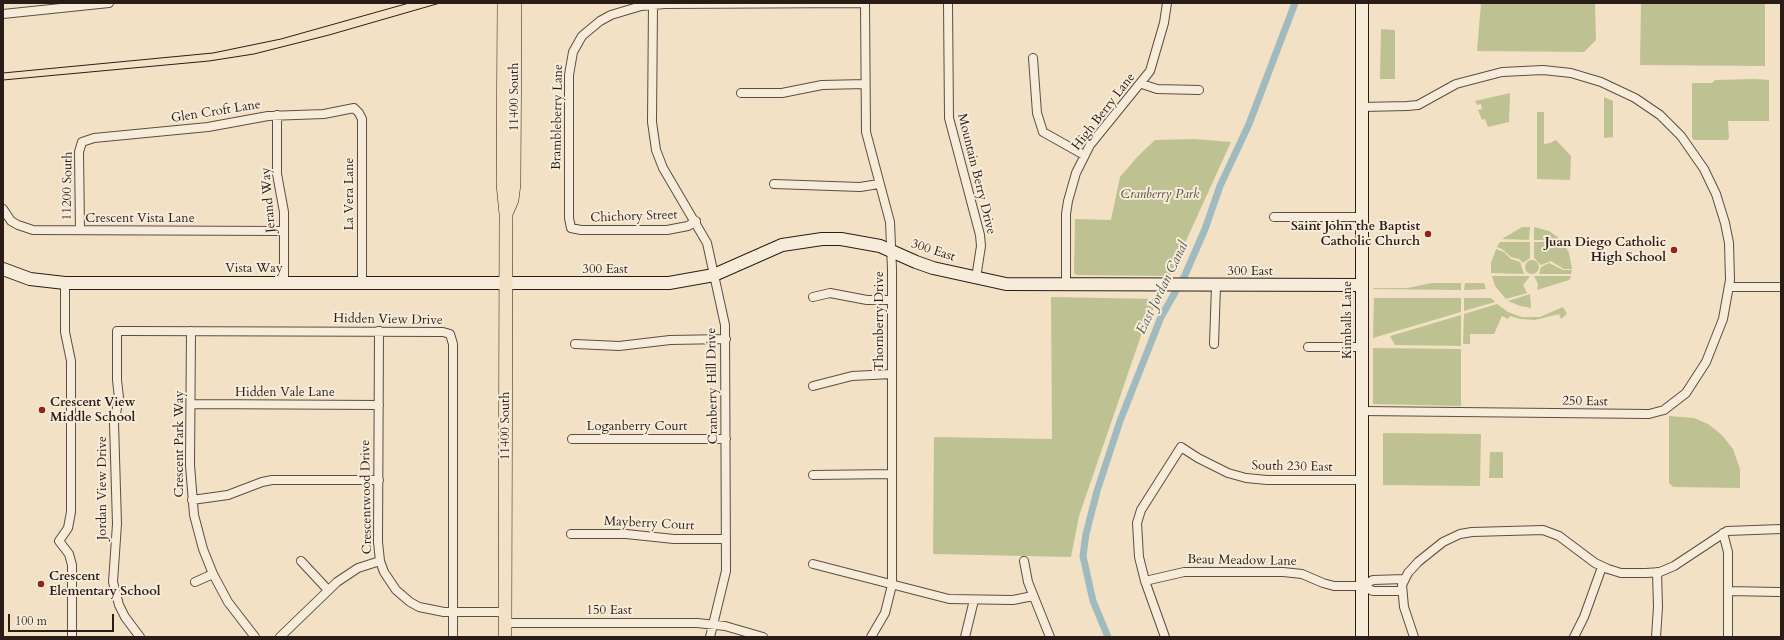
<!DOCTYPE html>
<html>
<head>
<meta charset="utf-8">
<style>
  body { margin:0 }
  #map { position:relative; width:1784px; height:640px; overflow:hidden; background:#f2e1c5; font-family:Cardo,serif }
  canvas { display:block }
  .frame { position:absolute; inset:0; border:4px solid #2a1d18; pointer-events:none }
  .scale { position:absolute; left:8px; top:614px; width:106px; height:18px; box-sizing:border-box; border:2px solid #2a1d18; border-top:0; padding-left:5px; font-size:12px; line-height:14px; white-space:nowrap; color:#2a1d18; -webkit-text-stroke:3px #f7ecd9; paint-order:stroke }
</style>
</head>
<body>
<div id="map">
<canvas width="1784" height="640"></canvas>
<div class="frame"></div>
<div class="scale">100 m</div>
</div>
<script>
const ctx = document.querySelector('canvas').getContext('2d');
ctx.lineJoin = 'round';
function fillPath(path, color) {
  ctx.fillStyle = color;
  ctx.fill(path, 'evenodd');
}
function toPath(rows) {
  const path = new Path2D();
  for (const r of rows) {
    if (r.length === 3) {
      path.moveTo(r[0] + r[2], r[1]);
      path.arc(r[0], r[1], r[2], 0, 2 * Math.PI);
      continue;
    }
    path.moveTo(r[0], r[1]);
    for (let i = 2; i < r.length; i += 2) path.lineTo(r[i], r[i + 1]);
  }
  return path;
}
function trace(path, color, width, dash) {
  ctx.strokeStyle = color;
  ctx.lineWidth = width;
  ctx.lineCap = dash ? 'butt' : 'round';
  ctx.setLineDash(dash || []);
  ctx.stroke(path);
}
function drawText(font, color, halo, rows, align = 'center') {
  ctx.font = font + ' Cardo,serif';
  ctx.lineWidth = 4;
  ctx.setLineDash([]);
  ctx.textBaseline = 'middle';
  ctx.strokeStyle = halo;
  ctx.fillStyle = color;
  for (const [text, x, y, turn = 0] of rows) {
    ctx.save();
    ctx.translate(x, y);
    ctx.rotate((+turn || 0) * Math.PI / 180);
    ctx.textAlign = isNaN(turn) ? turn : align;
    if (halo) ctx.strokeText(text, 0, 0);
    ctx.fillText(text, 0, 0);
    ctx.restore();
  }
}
const green = toPath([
  [1481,3,1595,3,1596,40,1584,52,1477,51],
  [1641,3,1765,3,1765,66,1640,65],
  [1381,29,1395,30,1395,79,1380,79],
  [1755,79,1769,80,1769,121,1728,121,1729,138,1727,140,1694,140,1692,138,1692,83,1712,83,1715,80],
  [1510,93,1509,122,1488,127,1485,119,1482,120,1478,110,1482,109,1481,104,1477,105,1475,101],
  [1604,97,1613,101,1613,137,1604,138],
  [1537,112,1544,112,1544,144,1550,143,1556,140,1571,156,1570,180,1537,179],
  [1194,139,1231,142,1170,276,1077,275,1074,273,1075,219,1111,220,1120,177,1138,156,1155,140],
  [1522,227,1530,227,1529,240,1502,239],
  [1534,227,1549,231,1562,240,1534,240],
  [1500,242,1530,242,1530,258,1523,263,1519,259,1511,257,1502,249,1497,247],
  [1534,242,1563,242,1569,253,1572,269,1564,269,1551,261,1541,265,1534,258],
  [1496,249,1504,252,1511,259,1520,262,1524,274,1491,273,1491,263],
  [1532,267,7],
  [1549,263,1563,270,1572,270,1571,274,1539,274,1541,267],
  [1492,276,1530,276,1523,285,1527,293,1506,299,1495,286],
  [1534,276,1570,276,1571,277,1569,280,1537,290,1538,284],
  [1432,283,1461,283,1461,290,1373,289,1374,288,1407,288],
  [1465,283,1484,283,1486,289,1464,290],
  [1530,294,1531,308,1520,306,1508,301],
  [1051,297,1159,299,1145,324,1079,516,1071,557,933,554,934,437,1052,439],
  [1374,298,1461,298,1461,312,1373,338],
  [1464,298,1491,298,1495,302,1464,311],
  [1497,304,1508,312,1522,317,1540,317,1563,307,1567,314,1561,319,1559,314,1535,320,1520,319,1510,316,1508,319,1502,316,1494,334,1470,334,1470,344,1463,344,1464,314],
  [1461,315,1461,346,1395,345,1390,336],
  [1373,348,1461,349,1461,406,1373,404],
  [1669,416,1694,418,1708,424,1722,435,1733,449,1740,469,1740,488,1673,487,1669,483],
  [1383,433,1481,434,1480,486,1383,485],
  [1490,452,1503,452,1503,478,1489,478]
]);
const canal = toPath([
  [1108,637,1093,601,1083,556,1086,534,1097,491,1120,421,1161,317,1185,275,1205,229,1220,186,1249,124,1295,3]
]);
const street = toPath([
  [865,3,866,132,890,222,892,269,892,585,885,613,871,637],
  [948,3,949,118,980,235,981,246,976,278],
  [653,5,652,122,656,150,663,168,707,243,725,325,726,571,710,637],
  [3,14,109,3],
  [1033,58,1037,113,1043,132,1084,155],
  [1142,84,1157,89,1199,90],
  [741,93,782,93,822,85,865,84],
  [1362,107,1407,106,1418,105,1456,84,1502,72,1543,70,1571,73,1601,82,1635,98,1660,115,1681,136,1704,169,1716,194,1725,223,1729,243,1730,280,1723,319,1706,362,1686,393,1664,410,1649,414,1362,411],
  [277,115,277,174,284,212,284,283],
  [774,184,860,187,879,184],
  [3,209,11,221,18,225,33,230,284,231],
  [1274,217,1362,217],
  [696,221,688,226,667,230,581,230,571,228,569,218,569,75,573,52,582,36,600,21,611,15,641,6,665,4,865,3],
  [80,230,79,152,82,142,94,138,208,127,268,116,324,114,354,108,359,113,362,119,362,284],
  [65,283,65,332,71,361,71,512,68,528,59,541,69,554,72,565,72,637],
  [1066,285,1066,214,1068,201,1076,173,1090,145,1150,71,1164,23,1167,3],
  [1729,287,1781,287],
  [813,297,830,293,867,300,892,300],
  [191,331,190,465,194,515,203,549,213,574,228,602,255,637],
  [379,331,378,542,380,561,384,572,396,590,410,602,419,607,444,612,505,612],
  [575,344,619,346,670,340,726,339],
  [1214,344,1216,286],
  [1308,347,1362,347],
  [813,386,852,376,892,374],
  [192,404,379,405],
  [572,439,726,439],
  [813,475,892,474],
  [192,500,228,495,262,482,272,480,379,480],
  [1723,533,1728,552,1728,637],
  [571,534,626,534,674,539,726,539],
  [301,561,328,590],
  [1024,561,1028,582,1050,637],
  [813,564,949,599,1013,600,1033,596],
  [1145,581,1184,572,1283,572,1302,574,1323,583,1334,586,1362,586,1373,591,1401,591],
  [195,582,213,574],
  [1362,586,1373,580,1404,579],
  [1728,591,1779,592],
  [505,623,697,623,725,626,763,637],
  [140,637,125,617,119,605,113,582,117,524,114,423,119,398,117,380,117,331,129,331,443,332,450,334,453,344,453,637],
  [280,637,337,582,358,568,380,561],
  [965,637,974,600],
  [1165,637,1145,581,1139,557,1137,523,1141,510,1181,447,1198,458,1228,473,1246,478,1267,480,1362,480],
  [1414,637,1404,607,1402,585,1408,573,1418,562,1443,542,1460,534,1472,532,1543,530,1559,536,1595,563,1608,569,1621,573,1646,573,1660,572,1674,566,1727,531,1781,529],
  [1574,637,1584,617,1602,567],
  [1656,637,1658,607,1657,572]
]);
const secondary = toPath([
  [1362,3,1362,637],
  [3,269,30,279,65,283,669,283,714,275,782,245,822,239,841,239,880,246,916,262,933,268,1006,284,1362,285]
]);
const primary = toPath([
  [504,3,503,184,506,214,505,637],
  [506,214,512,200,514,184,515,3]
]);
const tram = toPath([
  [3,73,213,53,281,39,409,3],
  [3,80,209,61,254,54,329,35,440,3]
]);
const markers = [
  [1428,234,4,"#8f2418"],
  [1674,250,4,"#8f2418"],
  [42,410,4,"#8f2418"],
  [41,584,4,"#8f2418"]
];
const streetNames = [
  ["11400 South",515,97,-90],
  ["Glen Croft Lane",216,112,-9],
  ["High Berry Lane",1104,112,-52],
  ["Brambleberry Lane",558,117,-89],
  ["Mountain Berry Drive",976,174,76],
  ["11200 South",68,186,-89],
  ["La Vera Lane",350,194,-90],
  ["Jerand Way",269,200,-95],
  ["Chichory Street",634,217,-2],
  ["Crescent Vista Lane",140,219],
  ["300 East",933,251,18],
  ["Vista Way",254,269],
  ["300 East",605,270],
  ["300 East",1250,272],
  ["Hidden View Drive",388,320,1],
  ["Kimballs Lane",1348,320,-90],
  ["Thornberry Drive",880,321,-90],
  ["Cranberry Hill Drive",713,386,-91],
  ["Hidden Vale Lane",285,393],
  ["250 East",1585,402,1],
  ["11400 South",506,426,-90],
  ["Loganberry Court",637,427],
  ["Crescent Park Way",180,444,-90],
  ["South 230 East",1292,467,1],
  ["Jordan View Drive",103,488,-90],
  ["Crescentwood Drive",367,497,-91],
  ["Mayberry Court",649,524,3],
  ["Beau Meadow Lane",1242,561,1],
  ["150 East",609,611]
];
const parkNames = [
  ["Cranberry Park",1160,195]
];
const poiNames = [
  ["Saint John the Baptist",1420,227],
  ["Catholic Church",1420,242],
  ["Juan Diego Catholic",1666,243],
  ["High School",1666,258],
  ["Crescent View",50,403,"left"],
  ["Middle School",50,418,"left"],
  ["Crescent",49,577,"left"],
  ["Elementary School",49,592,"left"]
];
const waterNames = [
  ["East Jordan Canal",1163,288,-64]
];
fillPath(green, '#bec292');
trace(canal, '#a0bbbf', 7);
trace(street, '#5c4e43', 10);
trace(secondary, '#2a1d18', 14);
trace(primary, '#2a1d18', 14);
trace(street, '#f7ecd9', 8);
trace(secondary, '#f7ecd9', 12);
trace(primary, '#f2e1c5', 13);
trace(tram, '#2a1d18', 1);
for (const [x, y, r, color] of markers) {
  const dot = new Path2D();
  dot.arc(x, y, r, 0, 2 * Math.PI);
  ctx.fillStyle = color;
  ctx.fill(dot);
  trace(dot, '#f7ecd9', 1.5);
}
drawText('13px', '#2a1d18', '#f7ecd9', streetNames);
drawText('italic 13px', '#564f3d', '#f7ecd9', parkNames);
drawText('bold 13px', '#2a1d18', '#f7ecd9', poiNames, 'right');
drawText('italic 14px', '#535452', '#f7ecd9', waterNames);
</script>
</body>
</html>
